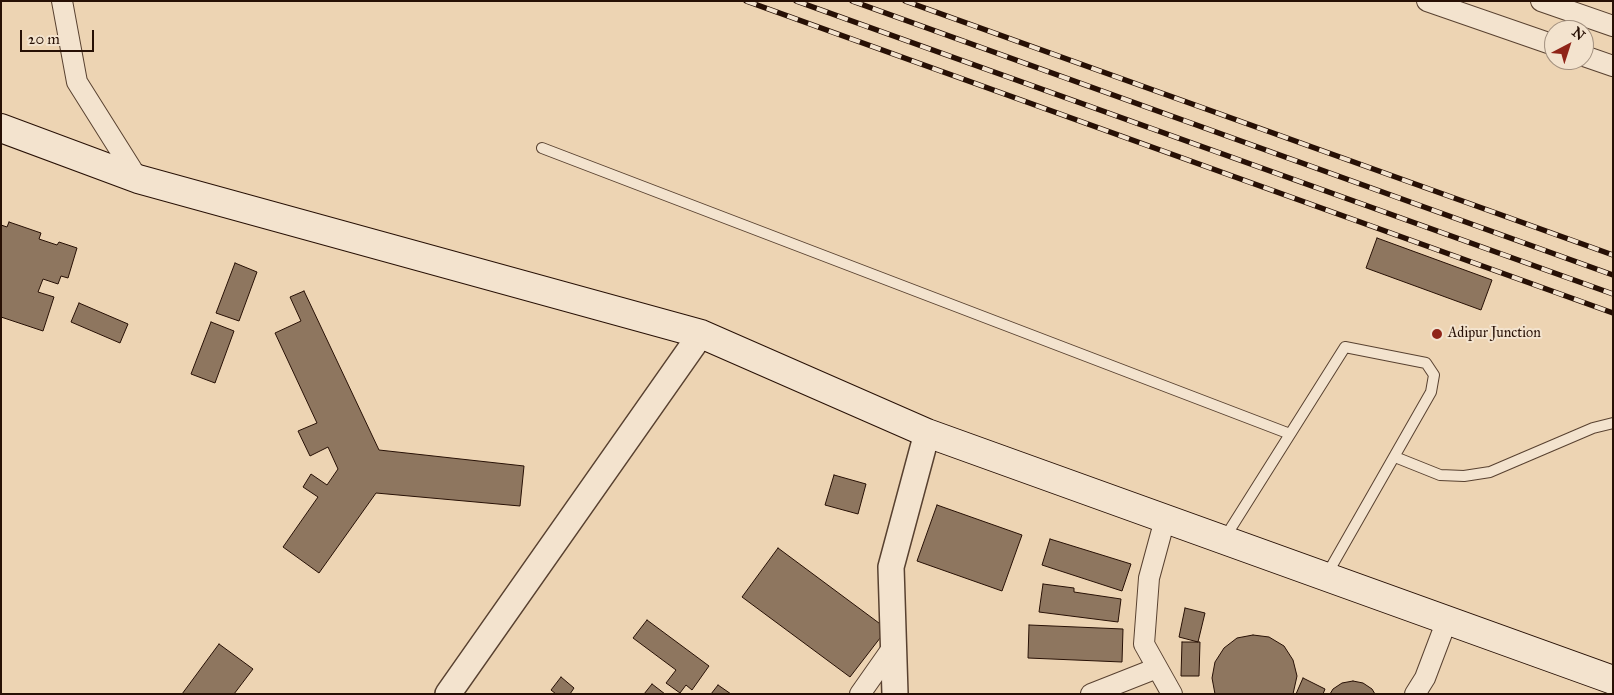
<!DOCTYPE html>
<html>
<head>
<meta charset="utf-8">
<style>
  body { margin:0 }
  #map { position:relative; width:1614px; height:695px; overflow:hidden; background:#edd4b3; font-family:"IM FELL Great Primer",serif }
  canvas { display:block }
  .frame { position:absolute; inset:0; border:2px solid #271005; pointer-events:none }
  .north { position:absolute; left:1544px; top:20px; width:50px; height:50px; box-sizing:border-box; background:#f3e3ce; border:1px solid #a18f7e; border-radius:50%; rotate:40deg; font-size:14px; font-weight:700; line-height:20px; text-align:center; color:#271005 }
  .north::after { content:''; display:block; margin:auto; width:18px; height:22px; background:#8f2418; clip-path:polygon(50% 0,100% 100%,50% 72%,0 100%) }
  .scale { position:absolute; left:20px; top:30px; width:74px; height:22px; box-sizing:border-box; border:2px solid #271005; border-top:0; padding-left:6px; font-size:15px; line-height:18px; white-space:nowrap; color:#271005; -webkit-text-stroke:4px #f3e3ce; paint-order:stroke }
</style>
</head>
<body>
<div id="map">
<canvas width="1614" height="695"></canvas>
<div class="frame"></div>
<div class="north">N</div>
<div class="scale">20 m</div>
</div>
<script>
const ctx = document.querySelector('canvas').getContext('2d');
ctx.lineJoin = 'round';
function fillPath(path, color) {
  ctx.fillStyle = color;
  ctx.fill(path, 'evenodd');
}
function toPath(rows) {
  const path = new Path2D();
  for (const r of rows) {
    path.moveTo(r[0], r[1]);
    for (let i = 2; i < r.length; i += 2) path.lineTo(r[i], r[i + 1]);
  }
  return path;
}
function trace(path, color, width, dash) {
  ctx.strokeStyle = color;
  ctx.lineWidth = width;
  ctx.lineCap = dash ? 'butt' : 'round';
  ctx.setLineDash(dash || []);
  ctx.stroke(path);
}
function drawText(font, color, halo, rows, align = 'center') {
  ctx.font = font + ' "IM FELL Great Primer",serif';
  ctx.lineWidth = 4;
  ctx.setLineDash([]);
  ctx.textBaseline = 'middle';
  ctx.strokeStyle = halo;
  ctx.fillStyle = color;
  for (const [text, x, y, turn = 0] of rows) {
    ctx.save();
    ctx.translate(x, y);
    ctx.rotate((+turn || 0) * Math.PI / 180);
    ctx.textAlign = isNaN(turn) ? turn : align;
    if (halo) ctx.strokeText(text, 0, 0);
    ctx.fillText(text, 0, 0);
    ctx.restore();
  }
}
const building = toPath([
  [9,222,41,233,39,239,57,245,59,242,77,248,68,278,61,276,58,284,43,279,38,292,54,297,43,331,1,317,1,225,7,227,9,222],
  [1377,238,1492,280,1481,310,1366,268,1377,238],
  [235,263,257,272,239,321,216,313,235,263],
  [304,291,379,450,524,466,520,506,376,493,319,573,283,547,318,497,303,487,311,474,327,485,338,469,328,447,310,456,298,431,317,423,275,333,301,321,290,297,304,291],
  [79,303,128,324,120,343,71,322,79,303],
  [211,322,234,331,215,383,191,374,211,322],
  [834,475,866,484,858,514,825,505,834,475],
  [937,505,1022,535,1002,591,917,561,937,505],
  [1050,539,1131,564,1122,591,1042,565,1050,539],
  [778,548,887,629,850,677,742,597,778,548],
  [1043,584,1074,588,1074,592,1121,599,1118,622,1039,612,1043,584],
  [1185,608,1205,613,1198,642,1179,637,1185,608],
  [647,620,709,666,692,690,686,685,680,693,666,683,676,670,633,638,647,620],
  [1029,625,1123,629,1122,662,1028,658,1029,625],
  [1253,635,1269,637,1284,646,1293,660,1297,676,1293,694,1215,694,1212,678,1215,662,1224,648,1237,638,1253,635],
  [1182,642,1200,642,1199,676,1181,676,1182,642],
  [219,644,253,669,234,694,182,694,219,644],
  [561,677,574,688,570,694,556,694,551,690,561,677],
  [1303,678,1325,689,1323,694,1296,694,1303,678],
  [1353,681,1363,683,1372,689,1375,694,1330,694,1333,689,1342,683,1353,681],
  [652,684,665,694,644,694,652,684],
  [718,685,731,694,711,694,718,685]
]);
const service = toPath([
  [542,148,1290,434],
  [1395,457,1440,475,1464,476,1490,472,1593,428,1613,423],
  [1224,539,1345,347,1426,363,1434,375,1431,392,1326,576]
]);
const minor = toPath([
  [62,1,77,82,138,179],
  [1427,1,1554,45],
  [1541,1,1613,26],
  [1584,56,1613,66],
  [1165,519,1149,578,1144,644,1172,694],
  [860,694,893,647],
  [1091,694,1157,668],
  [1415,694,1425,678,1447,620]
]);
const tertiary = toPath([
  [448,694,701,334],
  [895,694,891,567,927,433]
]);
const secondary = toPath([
  [1,128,138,179,701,334,927,433,1613,680]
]);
const rail = toPath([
  [746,1,1613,313],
  [796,1,1613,294],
  [852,1,1613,275],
  [905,1,1613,255]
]);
const markers = [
  [1437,334,6,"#8f2418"]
];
const poiNames = [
  ["Adipur Junction",1448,334]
];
fillPath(building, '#8e765f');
trace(building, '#271005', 1);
trace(service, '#584130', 12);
trace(minor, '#584130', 22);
trace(tertiary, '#584130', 28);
trace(secondary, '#271005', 30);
trace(service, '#f3e3ce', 10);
trace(minor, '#f3e3ce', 20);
trace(tertiary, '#f3e3ce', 25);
trace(secondary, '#f3e3ce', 28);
trace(rail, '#271005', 5.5);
trace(rail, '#f3e3ce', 4, [11]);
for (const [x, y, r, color] of markers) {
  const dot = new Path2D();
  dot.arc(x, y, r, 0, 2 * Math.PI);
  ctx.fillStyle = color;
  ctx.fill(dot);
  trace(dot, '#f3e3ce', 2);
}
drawText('14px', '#271005', '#f3e3ce', poiNames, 'left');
</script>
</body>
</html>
